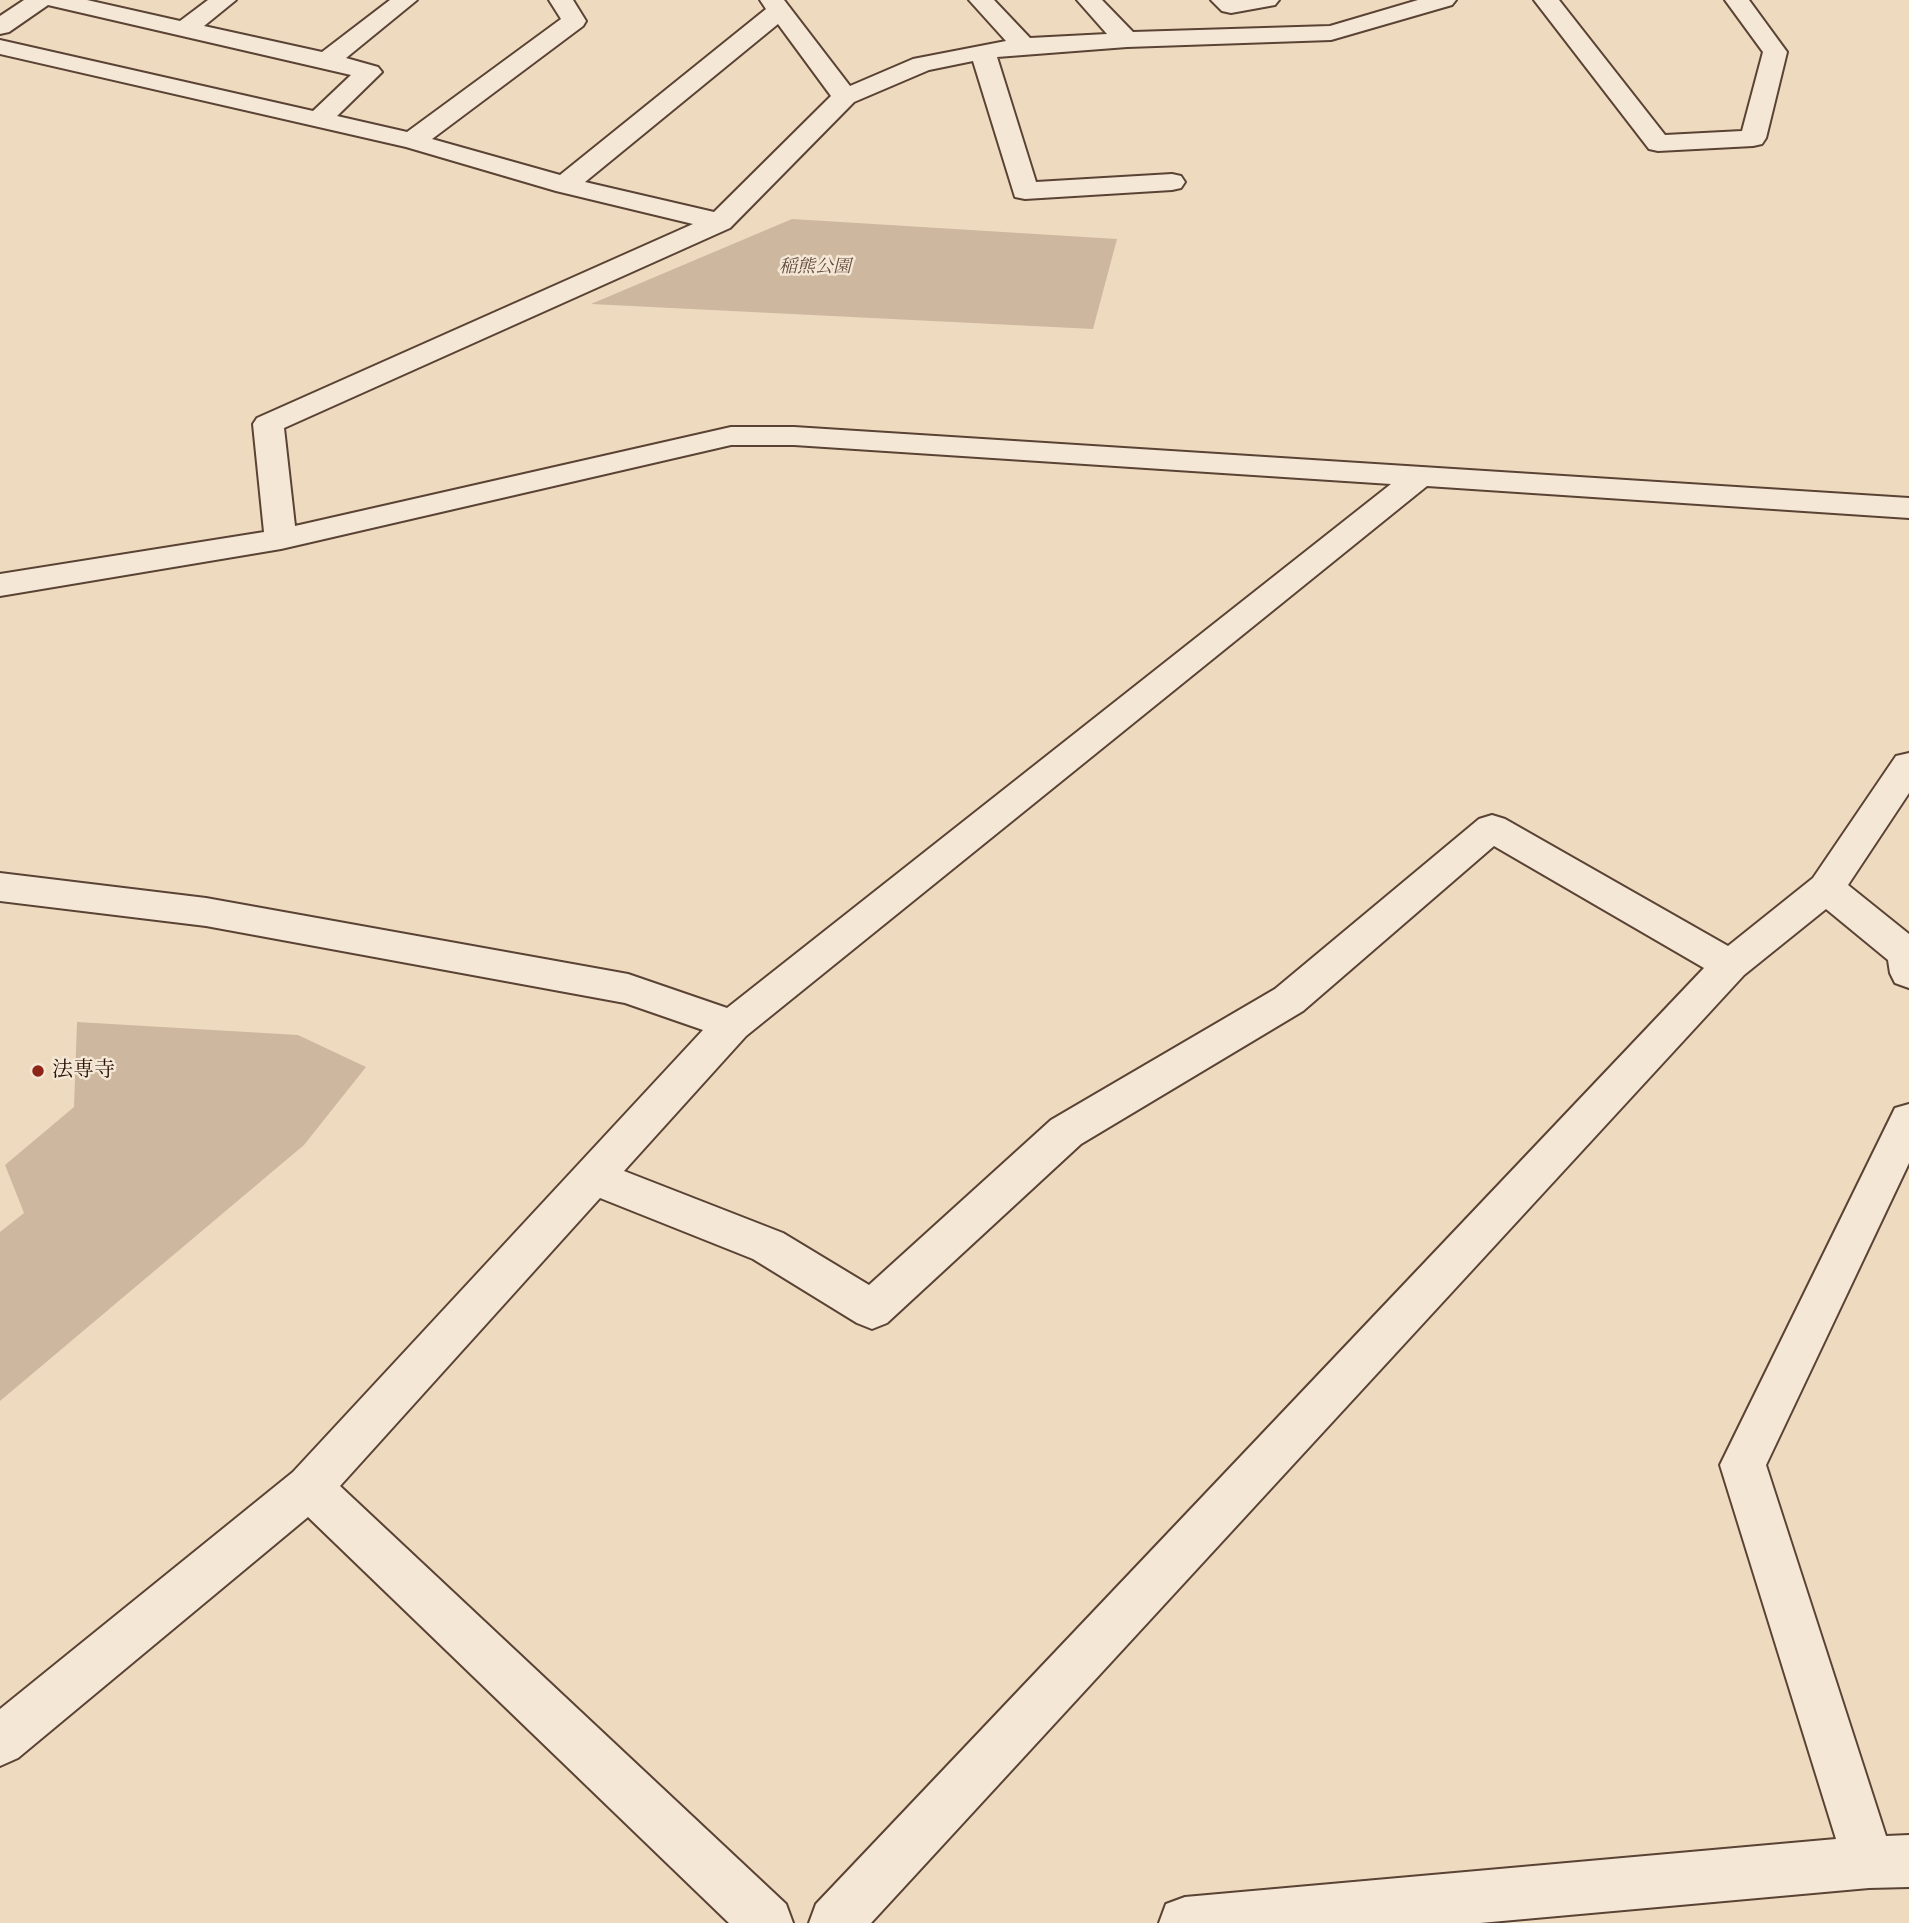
<!DOCTYPE html>
<html>
<head>
<meta charset="utf-8">
<style>
  body { margin:0 }
  canvas { display:block; background:#eedabe }
</style>
</head>
<body>
<canvas width="1909" height="1923"></canvas>
<script>
const ctx = document.querySelector('canvas').getContext('2d');
ctx.lineJoin = 'round';
function fillPath(path, color) {
  ctx.fillStyle = color;
  ctx.fill(path, 'evenodd');
}
function toPath(rows) {
  const path = new Path2D();
  for (const r of rows) {
    path.moveTo(r[0], r[1]);
    for (let i = 2; i < r.length; i += 2) path.lineTo(r[i], r[i + 1]);
  }
  return path;
}
function trace(path, color, width, dash) {
  ctx.strokeStyle = color;
  ctx.lineWidth = width;
  ctx.lineCap = dash ? 'butt' : 'round';
  ctx.setLineDash(dash || []);
  ctx.stroke(path);
}
function drawText(font, color, halo, rows, align = 'center') {
  ctx.font = font + ' "IM FELL French Canon","Noto Serif JP",serif';
  ctx.lineWidth = 5;
  ctx.setLineDash([]);
  ctx.textBaseline = 'middle';
  ctx.strokeStyle = halo;
  ctx.fillStyle = color;
  for (const [text, x, y, turn = 0] of rows) {
    ctx.save();
    ctx.translate(x, y);
    ctx.rotate((+turn || 0) * Math.PI / 180);
    ctx.textAlign = isNaN(turn) ? turn : align;
    if (halo) ctx.strokeText(text, 0, 0);
    ctx.fillText(text, 0, 0);
    ctx.restore();
  }
}
const green = toPath([
  [792,219,1117,239,1093,329,591,304],
  [77,1022,298,1035,366,1067,304,1145,0,1401,0,1232,24,1213,5,1165,74,1107]
]);
const minor = toPath([
  [24,0,87,0,180,21,208,0,236,0,204,26,322,52,390,0,417,0,346,58,378,67,382,72,337,116,407,132,561,19,549,0,573,0,586,21,583,26,432,139,560,175,766,9,760,0,784,0,850,86,913,59,1006,41,969,0,994,0,1030,38,1107,34,1077,0,1102,0,1133,32,1330,26,1418,0,1456,0,1452,5,1331,40,1127,47,997,57,1036,182,1172,174,1181,176,1185,182,1181,188,1172,190,1025,199,1015,197,973,61,929,70,854,102,730,228,284,428,295,526,731,427,794,427,1909,498,1909,518,1427,486,746,1036,624,1171,783,1233,869,1285,1051,1120,1275,989,1479,819,1492,815,1505,819,1728,946,1813,878,1896,756,1909,753,1909,793,1848,885,1909,934,1909,988,1895,983,1890,973,1888,960,1826,909,1744,975,871,1923,809,1923,816,1904,1704,968,1494,846,1303,1011,1081,1144,887,1323,872,1329,857,1323,753,1259,600,1198,340,1486,786,1904,793,1923,729,1923,308,1517,18,1758,0,1766,0,1709,293,1472,703,1030,625,1003,206,926,0,901,0,873,206,898,628,974,727,1008,1391,484,794,445,731,445,281,549,0,596,0,574,264,532,253,424,257,418,693,224,556,191,406,147,0,54,0,40,313,111,351,75,48,5,9,32,0,34,0,16,24,0],
  [778,24,831,96,714,212,585,182,778,24],
  [1211,0,1279,0,1275,5,1231,13,1222,11,1211,0],
  [1534,0,1559,0,1665,135,1742,131,1763,52,1725,0,1749,0,1787,52,1766,138,1762,144,1753,146,1658,151,1649,149,1534,0],
  [1909,1104,1909,1163,1766,1465,1886,1836,1909,1835,1909,1887,1869,1888,1480,1923,1159,1923,1166,1904,1185,1897,1836,1839,1720,1465,1895,1108,1909,1104]
]);
const markers = [
  [38,1071,7,"#8f2418"]
];
const farParknames = [
  ["稲熊公園",815,268]
];
const poiNames = [
  ["法専寺",52,1071]
];
fillPath(green, '#cdb89f');
trace(minor, '#5a4234', 4);
fillPath(minor, '#f4e7d5');
for (const [x, y, r, color] of markers) {
  const dot = new Path2D();
  dot.arc(x, y, r, 0, 2 * Math.PI);
  ctx.fillStyle = color;
  ctx.fill(dot);
  trace(dot, '#f4e7d5', 2.5);
}
drawText('italic 18px', '#624b3c', '#f4e7d5', farParknames);
drawText('21px', '#291006', '#f4e7d5', poiNames, 'left');
</script>
</body>
</html>
